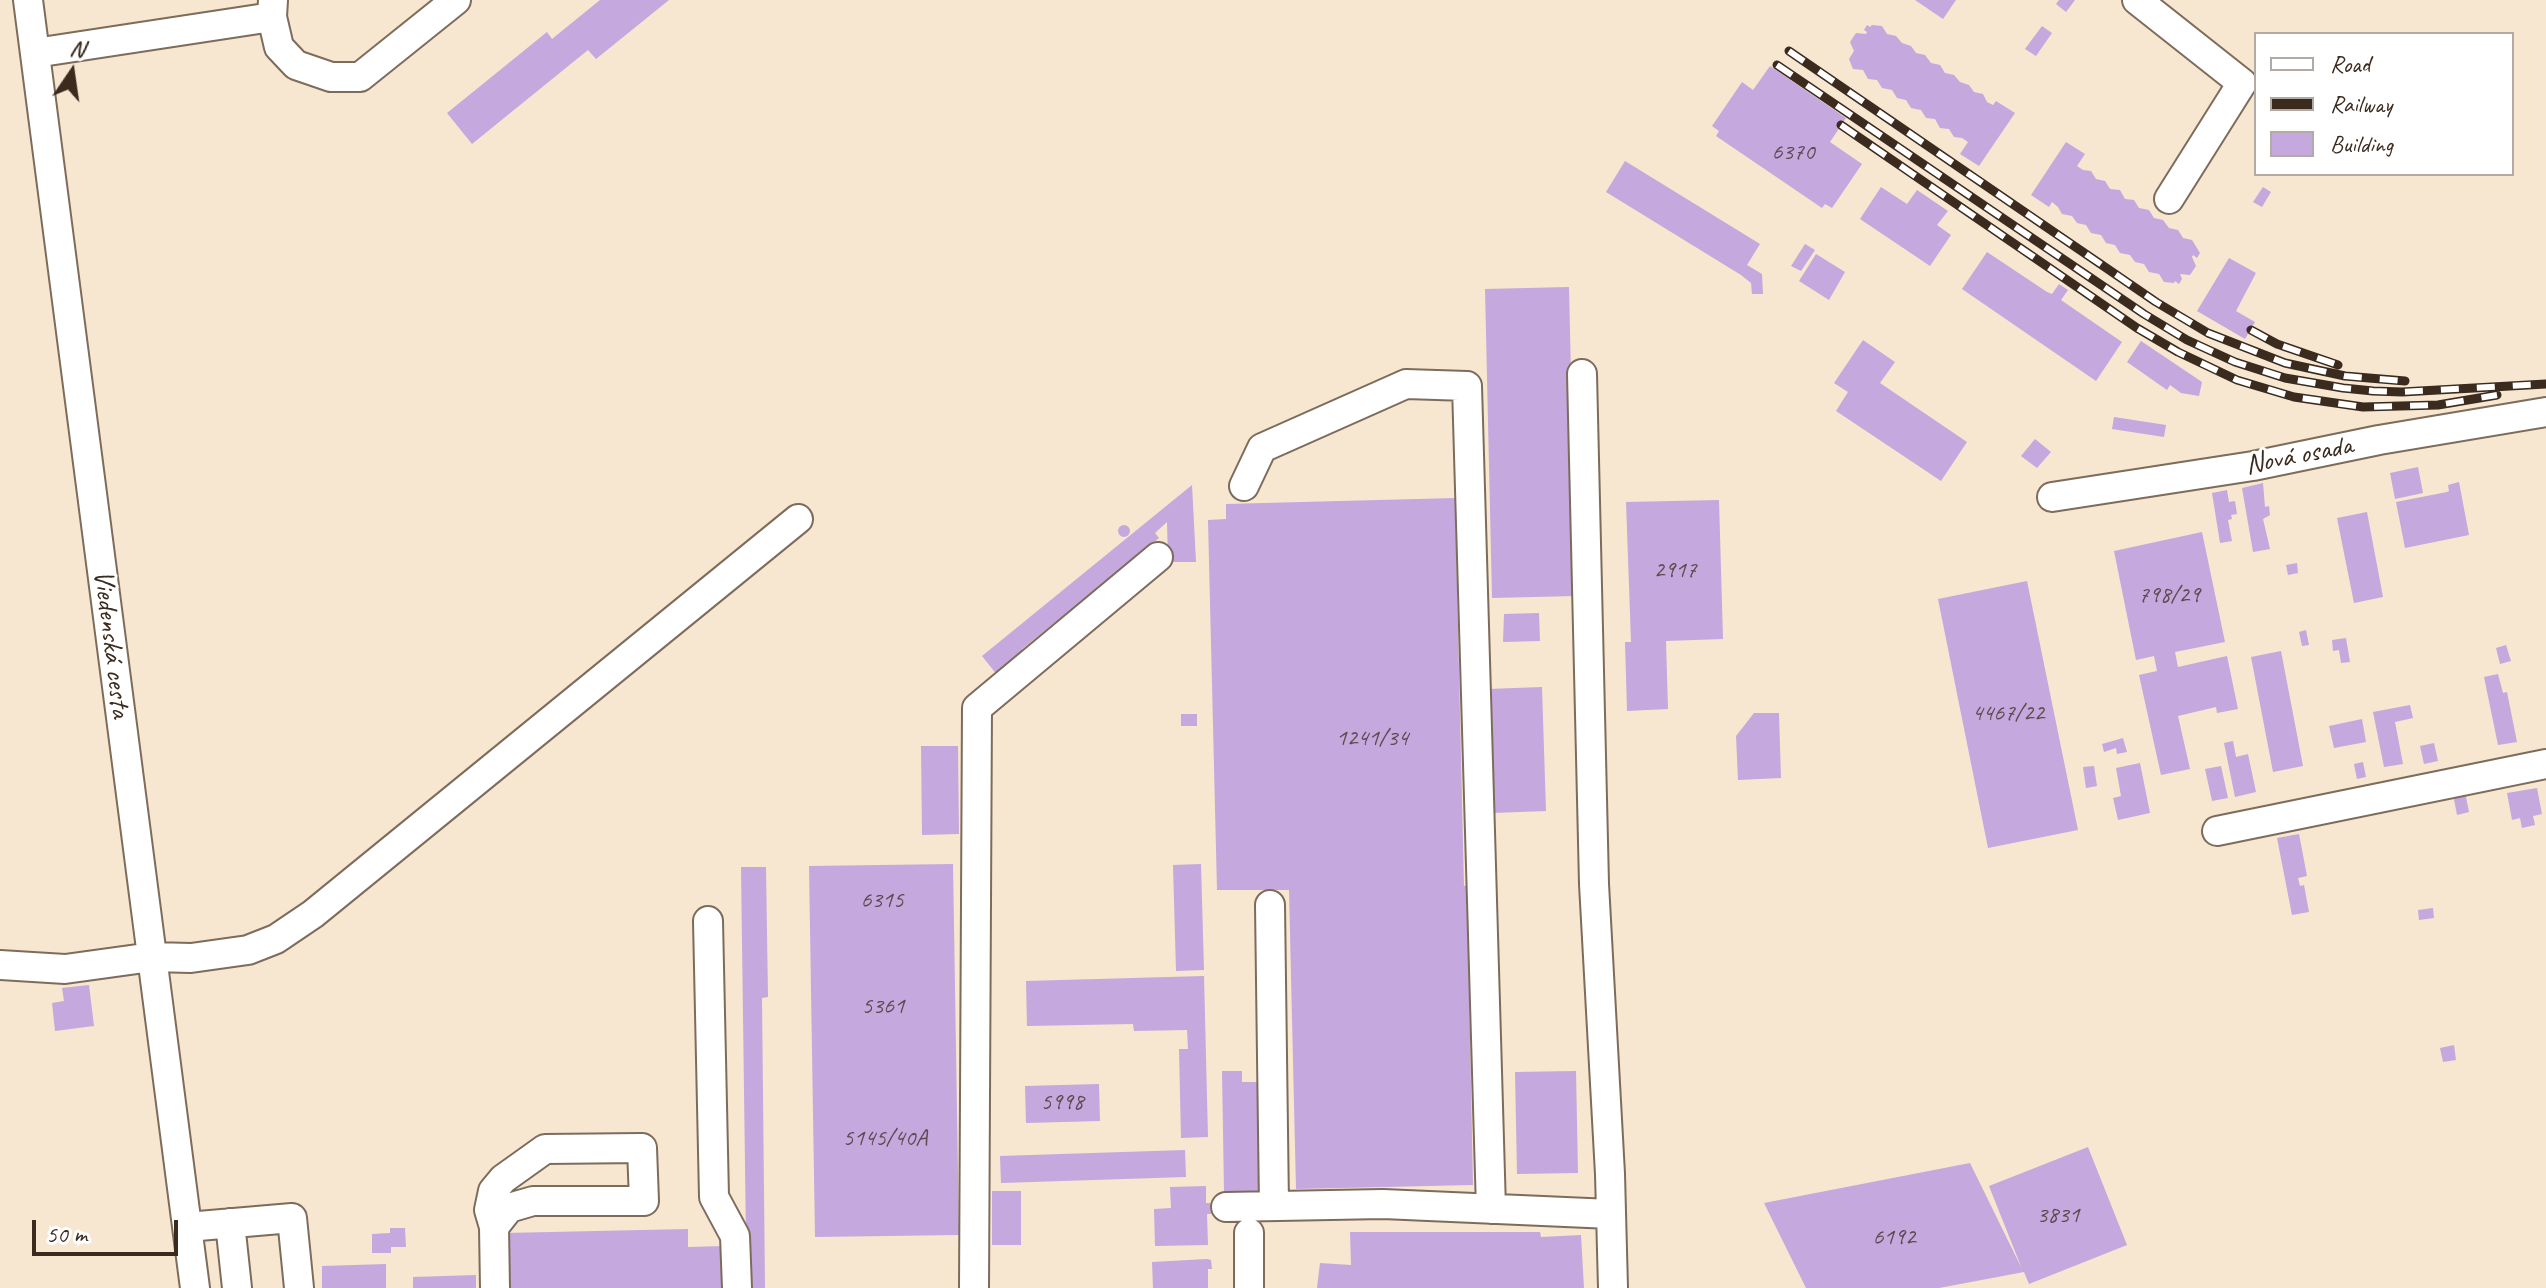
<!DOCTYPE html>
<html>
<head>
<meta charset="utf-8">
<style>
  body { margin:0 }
  #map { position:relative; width:2546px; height:1288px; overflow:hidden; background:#f7e6d0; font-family:Caveat,sans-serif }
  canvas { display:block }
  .legend { position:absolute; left:2254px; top:32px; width:260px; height:144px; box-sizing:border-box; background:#fff; border:2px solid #b1aaa5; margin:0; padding:10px 14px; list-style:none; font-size:24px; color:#3b2a1e }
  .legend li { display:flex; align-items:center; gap:16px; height:40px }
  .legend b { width:40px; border:2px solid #b1aaa5 }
  .north { position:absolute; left:32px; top:32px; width:80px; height:80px; -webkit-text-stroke:6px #fff; paint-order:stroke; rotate:13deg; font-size:22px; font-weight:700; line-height:32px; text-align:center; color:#3b2a1e }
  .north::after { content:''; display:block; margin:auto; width:28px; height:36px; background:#3b2a1e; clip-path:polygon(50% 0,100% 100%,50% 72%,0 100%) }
  .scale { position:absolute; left:32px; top:1220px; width:146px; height:36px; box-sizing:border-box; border:4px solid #3b2a1e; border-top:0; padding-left:10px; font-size:24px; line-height:28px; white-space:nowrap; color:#3b2a1e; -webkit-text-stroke:6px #fff; paint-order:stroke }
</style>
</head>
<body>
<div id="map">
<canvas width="2546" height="1288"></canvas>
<ul class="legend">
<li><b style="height:10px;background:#fff"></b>Road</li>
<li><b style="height:10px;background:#3b2a1e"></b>Railway</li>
<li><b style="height:22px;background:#c4a8de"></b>Building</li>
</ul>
<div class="north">N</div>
<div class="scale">50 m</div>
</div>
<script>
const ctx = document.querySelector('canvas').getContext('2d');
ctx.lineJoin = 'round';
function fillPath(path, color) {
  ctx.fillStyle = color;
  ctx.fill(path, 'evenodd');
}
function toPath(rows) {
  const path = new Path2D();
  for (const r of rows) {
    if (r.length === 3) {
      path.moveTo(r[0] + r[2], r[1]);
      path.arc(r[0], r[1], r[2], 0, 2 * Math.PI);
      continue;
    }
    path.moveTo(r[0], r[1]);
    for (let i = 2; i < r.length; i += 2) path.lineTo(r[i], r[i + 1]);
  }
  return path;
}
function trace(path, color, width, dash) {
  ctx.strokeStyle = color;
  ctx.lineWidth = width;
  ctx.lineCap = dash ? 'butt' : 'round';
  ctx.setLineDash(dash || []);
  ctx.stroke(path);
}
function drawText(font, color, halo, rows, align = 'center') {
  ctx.font = font + ' Caveat,sans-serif';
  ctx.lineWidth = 6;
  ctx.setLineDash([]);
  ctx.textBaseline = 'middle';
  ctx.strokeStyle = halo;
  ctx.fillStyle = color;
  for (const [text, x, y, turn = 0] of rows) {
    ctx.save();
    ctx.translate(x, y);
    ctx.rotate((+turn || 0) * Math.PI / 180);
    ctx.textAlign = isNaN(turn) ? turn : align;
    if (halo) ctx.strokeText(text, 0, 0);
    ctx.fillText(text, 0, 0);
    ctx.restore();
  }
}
const building = toPath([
  [600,0,669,0,596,59,588,50,472,144,447,113,547,32,552,39],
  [1915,0,1956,0,1943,19],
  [2059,0,2075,0,2066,12,2056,4],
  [1867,25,1870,27,1872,25,1882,26,1887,34,1896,36,1902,43,1911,46,1916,53,1925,55,1931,63,1940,65,1945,73,1954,75,1960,82,1969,85,1974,92,1983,94,1987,102,1993,105,1996,101,2015,113,1979,166,1960,154,1968,142,1962,138,1954,137,1949,129,1940,128,1935,119,1926,118,1921,110,1911,108,1906,100,1897,98,1892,90,1882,88,1877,80,1868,79,1863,70,1853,69,1849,59,1854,51,1850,42,1856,33,1866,34,1867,32,1864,30],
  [2042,26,2052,33,2036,56,2025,49],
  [1770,66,1846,118,1830,142,1862,164,1832,208,1825,204,1822,208,1716,136,1719,131,1712,126,1742,82,1753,90],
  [2066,142,2085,154,2077,166,2083,170,2091,171,2096,179,2105,181,2110,189,2120,190,2125,199,2134,200,2139,208,2149,210,2154,218,2163,220,2169,228,2178,230,2183,238,2192,240,2200,253,2197,258,2193,255,2192,257,2196,266,2190,275,2180,274,2182,279,2179,284,2175,281,2174,283,2164,282,2159,274,2149,272,2144,264,2135,262,2130,255,2120,253,2115,245,2106,243,2101,235,2091,233,2086,225,2077,223,2072,216,2062,214,2058,207,2052,202,2049,207,2031,195],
  [1625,161,1760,244,1747,265,1762,274,1763,294,1752,294,1751,283,1741,275,1606,192],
  [1881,187,1907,204,1917,190,1948,211,1937,225,1951,235,1930,266,1860,219],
  [2263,187,2271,192,2262,207,2253,202],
  [1805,244,1815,250,1801,271,1791,266],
  [1987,252,2047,292,2052,294,2059,284,2068,290,2061,300,2122,342,2096,381,1962,289],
  [1816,254,1845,272,1829,300,1799,281],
  [2229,258,2256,273,2236,311,2255,322,2245,339,2197,311],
  [1569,287,1576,596,1492,598,1485,289],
  [1863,340,1895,362,1880,383,1967,442,1941,481,1836,411,1848,392,1834,383],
  [2141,341,2202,382,2199,396,2181,393,2170,385,2167,390,2127,362],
  [2114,417,2166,425,2164,437,2112,429],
  [2035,439,2051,452,2037,468,2021,456],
  [2418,467,2423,493,2395,499,2390,473],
  [2459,482,2469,535,2405,548,2396,502,2447,492,2449,491,2448,485],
  [2263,483,2265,507,2269,506,2270,515,2263,519,2270,549,2253,552,2242,488],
  [1192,485,1196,562,1168,562,1167,522,1155,533,1159,538,1022,649,1026,654,998,676,982,656],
  [2227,490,2229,502,2235,501,2237,514,2231,515,2232,519,2228,520,2232,541,2220,543,2212,493],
  [1455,498,1464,886,1467,885,1473,1185,1296,1189,1289,890,1217,890,1208,520,1226,519,1226,504],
  [1719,500,1723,639,1666,641,1668,709,1627,711,1625,642,1631,642,1626,502],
  [2367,512,2383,597,2354,603,2337,518],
  [1124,531,6],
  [2202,532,2225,642,2175,652,2178,667,2227,656,2238,709,2217,713,2216,707,2178,716,2190,769,2161,775,2139,675,2157,671,2154,656,2136,660,2114,551],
  [2297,563,2298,573,2288,575,2286,565],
  [2027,581,2078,830,1988,848,1938,599],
  [1539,613,1540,641,1503,642,1504,614],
  [2306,630,2309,645,2302,646,2299,632],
  [2346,638,2350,662,2341,663,2339,650,2333,651,2332,640],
  [2506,645,2511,661,2500,664,2496,648],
  [2281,651,2303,766,2273,772,2251,657],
  [2498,674,2503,693,2507,692,2517,742,2498,745,2484,677],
  [1542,687,1546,811,1493,813,1488,689],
  [2410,705,2413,718,2395,722,2403,764,2384,767,2373,712],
  [1754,713,1779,713,1781,778,1738,780,1736,736],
  [1181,714,1197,714,1197,726,1181,726],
  [2362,719,2366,742,2334,748,2329,726],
  [2123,738,2127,752,2117,754,2116,748,2104,752,2102,744],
  [2233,741,2236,757,2248,754,2256,792,2235,797,2224,743],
  [2434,743,2438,761,2424,764,2420,746],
  [921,746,958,746,959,834,922,835],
  [2363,762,2366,777,2357,779,2354,764],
  [2140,763,2150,813,2118,820,2113,798,2121,796,2116,768],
  [2094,766,2097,786,2086,788,2083,767],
  [2221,766,2228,798,2212,801,2205,769],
  [2537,788,2542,814,2533,816,2535,825,2522,828,2520,818,2512,820,2507,793],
  [2465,792,2469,812,2457,815,2453,794],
  [2299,834,2307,876,2298,878,2300,886,2304,885,2309,912,2292,915,2277,838],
  [953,864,959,1235,815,1237,809,866],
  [1201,864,1204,970,1176,971,1173,865],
  [741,867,766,867,768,997,762,998,765,1288,744,1288,746,1239],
  [2433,908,2434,918,2419,920,2418,910],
  [1204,976,1208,1137,1181,1138,1179,1049,1188,1049,1187,1030,1134,1031,1133,1024,1027,1026,1026,981],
  [89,985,94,1026,55,1031,52,1003,64,1001,62,988],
  [2454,1045,2456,1060,2443,1062,2440,1048],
  [1222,1071,1242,1071,1242,1082,1258,1082,1260,1191,1224,1192],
  [1576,1071,1578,1173,1517,1174,1515,1072],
  [1099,1084,1100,1121,1026,1123,1025,1086],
  [2088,1147,2127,1245,2029,1284,2024,1272,1939,1288,1806,1288,1764,1203,1970,1163,2022,1269,1989,1186],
  [1185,1150,1186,1177,1001,1183,1000,1156],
  [1206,1186,1206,1203,1210,1203,1211,1214,1207,1214,1208,1245,1155,1246,1154,1209,1171,1208,1170,1187],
  [992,1191,1021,1191,1021,1245,992,1245],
  [390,1228,405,1228,406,1247,391,1247,391,1253,372,1253,372,1234,390,1233],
  [688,1229,688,1247,724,1246,725,1288,506,1288,505,1233],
  [1350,1232,1540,1232,1541,1237,1581,1235,1584,1288,1317,1288,1320,1263,1351,1265],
  [1207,1259,1211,1260,1212,1269,1208,1269,1208,1288,1153,1288,1152,1262],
  [386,1264,386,1288,322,1288,322,1266],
  [476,1275,476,1288,413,1288,413,1277]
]);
const minor = toPath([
  [28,0,195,1288],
  [2137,0,2242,83,2169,199],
  [272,17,279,47,296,65,331,77,360,77,456,0],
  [35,53,272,17,273,0],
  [1582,374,1594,884,1610,1174,1613,1288],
  [1244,486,1262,448,1406,384,1467,386,1491,1209],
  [2052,497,2253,466,2379,440,2546,412],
  [2217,831,2546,764],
  [1270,905,1274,1206],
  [708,921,714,1197,735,1236,737,1288],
  [0,965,65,969,152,957,191,958,248,950,276,939,313,914,798,519],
  [1226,1207,1383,1204,1611,1214],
  [230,1223,237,1288],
  [187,1227,292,1218,299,1288],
  [494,1227,509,1208,533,1201,644,1201,642,1148,545,1149,503,1179,493,1191,489,1210,494,1227,495,1288],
  [1249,1233,1249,1288],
  [974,1288,977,708,1158,557]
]);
const rail = toPath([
  [1789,51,2156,302,2208,333,2285,363,2345,376,2405,381],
  [1777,65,2144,314,2187,340,2235,362,2285,378,2343,388,2373,391,2402,392,2546,384],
  [1841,125,2137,328,2178,352,2237,380,2294,397,2363,407,2438,405,2497,395],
  [2251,330,2277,344,2338,365]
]);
const numberNames = [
  ["6370",1793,153],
  ["2917",1675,571],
  ["798/29",2169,596],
  ["4467/22",2008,714],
  ["1241/34",1372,739],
  ["6315",882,901],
  ["5361",883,1007],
  ["5998",1062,1103],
  ["5145/40A",885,1139],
  ["3831",2058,1216],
  ["6192",1894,1238]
];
const streetNames = [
  ["Nová osada",2299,456,-11],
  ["Viedenská cesta",111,644,83]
];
fillPath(building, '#c4a8de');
trace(minor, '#7d6c5c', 32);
trace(minor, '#fff', 28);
trace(rail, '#3b2a1e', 9);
trace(rail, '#fff', 6, [18]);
drawText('24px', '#5d4a4e', null, numberNames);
drawText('28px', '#3b2a1e', '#fff', streetNames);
</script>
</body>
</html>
